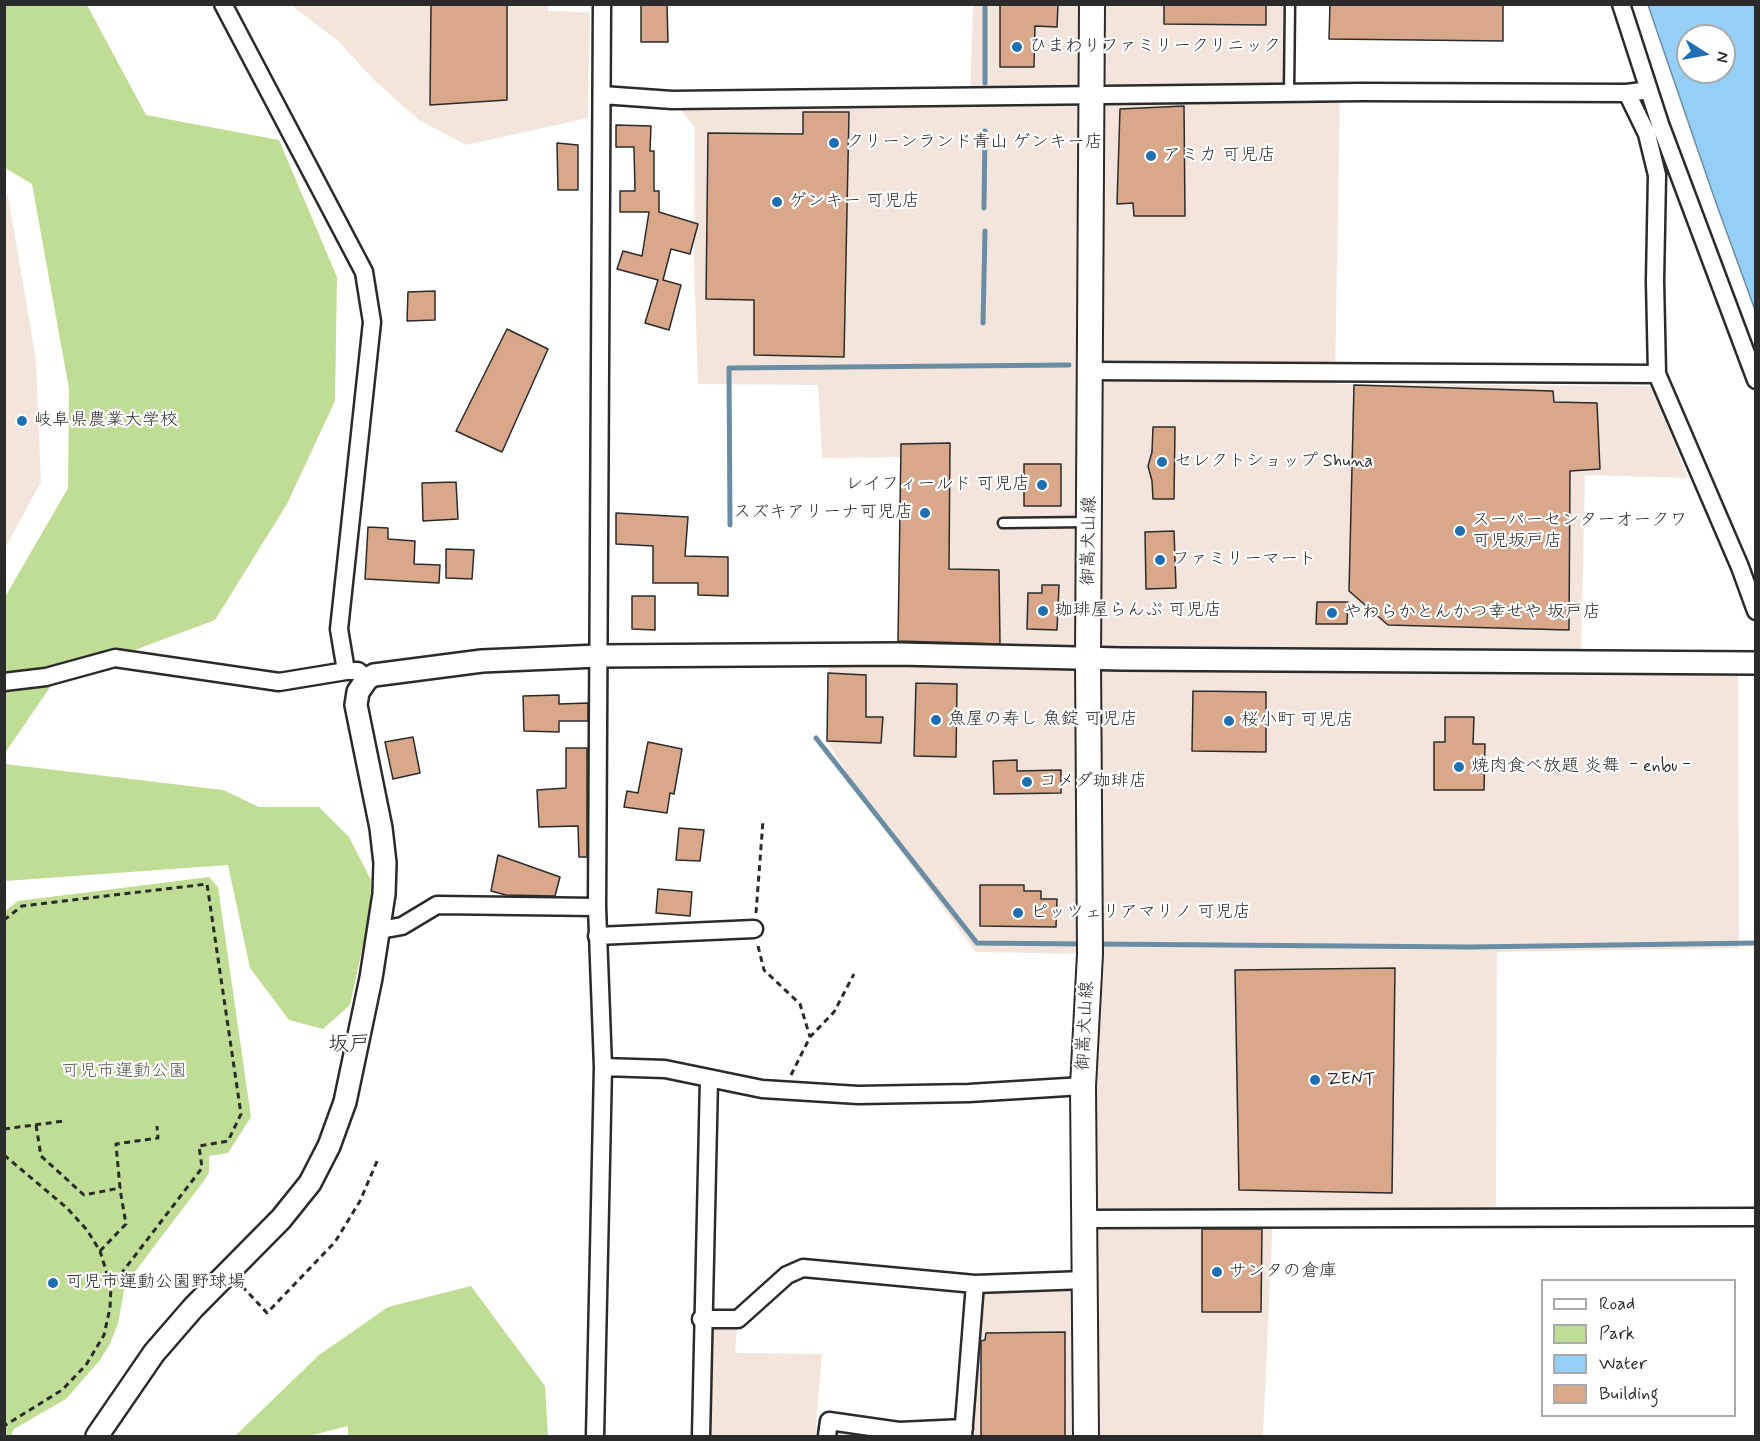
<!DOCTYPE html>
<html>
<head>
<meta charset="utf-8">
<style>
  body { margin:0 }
  #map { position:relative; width:1760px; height:1441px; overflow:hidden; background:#fff; font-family:Mynerve,sans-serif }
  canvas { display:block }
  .frame { position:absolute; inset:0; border:6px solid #2b2b2b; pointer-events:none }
  .legend { position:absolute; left:1541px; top:1279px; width:195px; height:138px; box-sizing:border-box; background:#fff; border:2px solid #aaa; margin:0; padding:8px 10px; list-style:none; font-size:18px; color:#2b2b2b }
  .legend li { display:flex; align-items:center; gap:12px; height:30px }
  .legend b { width:30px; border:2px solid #aaa }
  .north { position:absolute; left:1676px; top:24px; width:60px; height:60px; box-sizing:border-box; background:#fff; border:2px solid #aaa; border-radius:50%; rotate:101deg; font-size:16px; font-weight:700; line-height:24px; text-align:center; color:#2b2b2b }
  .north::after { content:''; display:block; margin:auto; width:21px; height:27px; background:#1f6fb2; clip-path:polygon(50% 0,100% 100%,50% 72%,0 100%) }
</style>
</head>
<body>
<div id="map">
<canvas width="1760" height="1441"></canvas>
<div class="frame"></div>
<ul class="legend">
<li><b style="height:8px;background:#fff"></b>Road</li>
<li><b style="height:16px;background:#c0dd95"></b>Park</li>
<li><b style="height:16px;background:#95cff5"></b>Water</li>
<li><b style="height:16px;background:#d9a88b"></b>Building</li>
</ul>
<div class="north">N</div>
</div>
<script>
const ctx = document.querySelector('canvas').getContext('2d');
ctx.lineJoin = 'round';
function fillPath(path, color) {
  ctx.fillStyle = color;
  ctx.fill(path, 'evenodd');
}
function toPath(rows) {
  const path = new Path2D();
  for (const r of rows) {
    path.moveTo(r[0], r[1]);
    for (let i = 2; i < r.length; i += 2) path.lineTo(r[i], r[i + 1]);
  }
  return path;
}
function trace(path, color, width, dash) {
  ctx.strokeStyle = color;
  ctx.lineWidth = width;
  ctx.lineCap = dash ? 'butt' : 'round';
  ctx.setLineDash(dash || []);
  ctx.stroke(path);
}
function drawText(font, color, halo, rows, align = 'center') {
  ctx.font = font + ' Mynerve,"Klee One",sans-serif';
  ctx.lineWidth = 4.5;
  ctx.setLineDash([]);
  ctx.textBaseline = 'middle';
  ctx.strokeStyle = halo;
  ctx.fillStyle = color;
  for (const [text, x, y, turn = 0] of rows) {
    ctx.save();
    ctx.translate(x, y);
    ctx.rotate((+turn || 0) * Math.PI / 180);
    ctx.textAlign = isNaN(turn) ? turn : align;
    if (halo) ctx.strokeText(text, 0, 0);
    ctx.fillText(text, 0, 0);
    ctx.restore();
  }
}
const built = toPath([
  [547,4,548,11,590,12,588,118,466,145,419,120,374,80,338,41,291,5],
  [973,5,1290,5,1289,93,1340,93,1335,384,1652,386,1688,478,1585,475,1581,663,1738,664,1739,948,1497,952,1496,1216,1273,1217,1263,1436,971,1436,982,1290,1046,1286,1064,1292,1085,1232,1089,954,976,952,870,810,827,741,829,655,898,654,900,457,822,458,818,385,698,384,694,266,695,127,672,100,970,96],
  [5,193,8,196,36,360,41,482,5,548],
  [701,1319,738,1319,735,1353,822,1354,816,1426,895,1436,701,1436]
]);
const green = toPath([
  [5,5,87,5,146,115,279,140,337,277,335,401,287,504,215,620,55,680,5,753,5,597,68,488,69,389,32,184,5,168],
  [5,764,223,790,259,807,319,807,349,837,371,880,370,913,350,1005,323,1029,289,1020,250,968,228,865,5,881],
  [209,877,218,887,251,1117,228,1153,209,1156,209,1173,203,1182,125,1285,118,1324,110,1344,100,1360,66,1399,14,1429,11,1436,5,1436,5,911,18,901],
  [471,1286,545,1386,548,1436,348,1436,348,1426,309,1436,235,1436,319,1355,388,1307]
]);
const water = toPath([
  [1648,5,1755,5,1755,310,1715,200,1648,5],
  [1688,36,1724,36,1724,72,1688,72,1688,36]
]);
const stream = toPath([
  [985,83,985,4],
  [984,208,985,131],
  [983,323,985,231],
  [730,525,729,368,1069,365],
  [816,738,977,943,1083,944],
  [1095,944,1471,947,1756,943]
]);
const building = toPath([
  [431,4,507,4,507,100,430,105,431,4],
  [641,4,667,4,668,42,641,42,641,4],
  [1000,4,1058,4,1057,27,1035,26,1034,67,1000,67,1000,4],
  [1164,4,1266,4,1266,25,1164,24,1164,4],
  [1330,4,1503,4,1503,41,1329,39,1330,4],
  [1184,106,1185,216,1134,216,1133,203,1117,204,1120,109,1184,106],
  [803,112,849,112,844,357,754,355,754,300,706,299,708,133,803,134,803,112],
  [616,125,651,126,650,151,654,151,654,191,659,191,659,212,698,224,690,254,671,249,663,280,681,285,669,330,645,323,658,280,617,269,623,251,642,256,649,212,620,212,620,191,635,191,634,147,616,147,616,125],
  [557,143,578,145,578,190,558,190,557,143],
  [435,291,435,320,407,321,408,292,435,291],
  [507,329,548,349,502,452,456,431,507,329],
  [1354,385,1553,391,1554,402,1597,403,1600,469,1570,471,1569,630,1388,625,1349,591,1354,385],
  [1153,427,1175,427,1174,499,1153,499,1152,481,1148,466,1152,452,1153,427],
  [950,443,949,569,999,570,1000,644,898,641,901,444,950,443],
  [1024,464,1061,464,1061,506,1024,506,1024,464],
  [456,482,458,519,423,521,422,483,456,482],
  [616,513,688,517,685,556,728,557,728,596,698,595,698,583,653,583,653,546,616,544,616,513],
  [368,527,388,528,388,539,415,541,414,564,440,565,439,583,365,579,368,527],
  [1174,531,1176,588,1146,589,1145,532,1174,531],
  [446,549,474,550,472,579,446,578,446,549],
  [1042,585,1059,585,1057,630,1027,629,1028,593,1042,593,1042,585],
  [632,596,655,596,655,630,632,629,632,596],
  [1317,602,1348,602,1347,624,1316,624,1317,602],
  [828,673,866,675,866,717,883,717,881,743,827,741,828,673],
  [916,683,957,684,956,757,914,756,916,683],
  [1193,691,1266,692,1266,752,1192,751,1193,691],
  [559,695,559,704,588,703,588,721,559,721,559,732,524,731,523,696,559,695],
  [1445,717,1474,717,1473,744,1485,744,1484,790,1434,790,1434,742,1445,742,1445,717],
  [413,737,420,773,393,779,385,742,413,737],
  [648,742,682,749,674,794,670,793,667,813,624,807,627,791,638,793,648,742],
  [566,748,587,748,587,857,579,857,578,826,539,827,537,790,566,788,566,748],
  [1017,760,1017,771,1061,770,1061,793,994,794,993,761,1017,760],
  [679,828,704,830,700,861,676,860,679,828],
  [498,855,560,877,555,896,506,895,491,891,498,855],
  [980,885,1024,885,1024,891,1041,891,1041,899,1057,899,1056,927,980,926,980,885],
  [658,889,692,892,690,916,656,913,658,889],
  [1395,968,1392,1193,1239,1190,1235,970,1395,968],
  [1202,1229,1262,1229,1261,1312,1202,1312,1202,1229],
  [1065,1332,1065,1437,981,1437,981,1341,985,1340,986,1333,1065,1332]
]);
const path = toPath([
  [756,913,763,821],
  [4,920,22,906,207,884,241,1114,228,1141,199,1146,202,1168,111,1287],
  [758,946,764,970,800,1004,810,1037],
  [791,1075,810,1037,834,1012,854,974],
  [36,1125,41,1156,84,1195,120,1188,116,1144,158,1138,157,1126],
  [4,1129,64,1121],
  [4,1155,67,1208,87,1230,100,1251,111,1287,110,1308,104,1335,86,1365,62,1390,4,1426],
  [100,1251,126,1224,120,1189],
  [242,1286,267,1313,335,1242,360,1201,378,1159]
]);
const service = toPath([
  [1289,93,1290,4],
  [1003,523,1087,522]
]);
const minor = toPath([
  [223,4,364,272,372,322,339,629,346,671],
  [1621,4,1660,124,1756,380],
  [1627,93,1647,134,1657,175,1655,281,1657,374,1740,567,1756,611],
  [602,95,672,100,1362,92,1627,93,1649,90],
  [1090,371,1657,374],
  [4,682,46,677,115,658,279,682,346,671,358,671,367,679],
  [380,930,402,926,437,905,597,907],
  [597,936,754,929],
  [603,1067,665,1069,762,1089,858,1095,969,1093,1083,1086],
  [1084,1219,1756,1217],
  [701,1319,738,1319,787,1275,803,1268,975,1284,1085,1280],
  [595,1436,603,1067,597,907,602,4],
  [701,1436,709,1079],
  [827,1436,829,1421,899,1431,964,1428],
  [963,1436,975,1284]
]);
const tertiary = toPath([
  [97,1436,154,1353,193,1308,281,1219,310,1183,329,1146,345,1102,371,978,384,894,385,863,381,828,356,705,358,692,367,679,374,675,482,661,598,656,898,654,1122,659,1756,663]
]);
const secondary = toPath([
  [1086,1436,1083,1086,1090,954,1088,659,1092,4]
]);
const markers = [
  [1017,47,6,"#1f6fb2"],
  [834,143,6,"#1f6fb2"],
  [1151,156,6,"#1f6fb2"],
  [777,202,6,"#1f6fb2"],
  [22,421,6,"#1f6fb2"],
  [1162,462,6,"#1f6fb2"],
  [1042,485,6,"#1f6fb2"],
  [925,513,6,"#1f6fb2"],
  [1460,531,6,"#1f6fb2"],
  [1160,560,6,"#1f6fb2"],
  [1043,611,6,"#1f6fb2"],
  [1332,613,6,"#1f6fb2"],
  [936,720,6,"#1f6fb2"],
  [1229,721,6,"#1f6fb2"],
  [1459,767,6,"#1f6fb2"],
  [1027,782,6,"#1f6fb2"],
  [1018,913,6,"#1f6fb2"],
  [1315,1080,6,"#1f6fb2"],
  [1217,1272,6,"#1f6fb2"],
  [53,1283,6,"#1f6fb2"]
];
const poiNames = [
  ["ひまわりファミリークリニック",1029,47],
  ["クリーンランド青山 ゲンキー店",846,143],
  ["アミカ 可児店",1163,156],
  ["ゲンキー 可児店",789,202],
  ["岐阜県農業大学校",34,421],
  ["セレクトショップ Shuna",1174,462],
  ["レイフィールド 可児店",1030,485,"right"],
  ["スズキアリーナ可児店",913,513,"right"],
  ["スーパーセンターオークワ",1472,521],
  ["可児坂戸店",1472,542],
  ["ファミリーマート",1172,560],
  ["珈琲屋らんぷ 可児店",1055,611],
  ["やわらかとんかつ幸せや 坂戸店",1344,613],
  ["魚屋の寿し 魚錠 可児店",948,720],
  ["桜小町 可児店",1241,721],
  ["焼肉食べ放題 炎舞 ‐enbu‐",1471,767],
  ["コメダ珈琲店",1039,782],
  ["ピッツェリアマリノ 可児店",1030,913],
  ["ZENT",1327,1080],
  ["サンタの倉庫",1229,1272],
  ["可児市運動公園野球場",65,1283]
];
const streetNames = [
  ["御嵩犬山線",1090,541,-89],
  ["御嵩犬山線",1086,1026,-87]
];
const parkNames = [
  ["可児市運動公園",124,1072]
];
const quarterNames = [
  ["坂戸",349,1046]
];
fillPath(built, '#f4e5dc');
fillPath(green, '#c0dd95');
fillPath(water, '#95cff5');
trace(water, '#6b8da4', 1.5);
trace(stream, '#6b8da4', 5);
fillPath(building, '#d9a88b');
trace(building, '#2b2b2b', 1.5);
trace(service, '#2b2b2b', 13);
trace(minor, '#2b2b2b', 21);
trace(tertiary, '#2b2b2b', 26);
trace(secondary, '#2b2b2b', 28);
trace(path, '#2b2b2b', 3, [6, 4.5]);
trace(service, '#fff', 8);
trace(minor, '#fff', 16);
trace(tertiary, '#fff', 21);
trace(secondary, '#fff', 24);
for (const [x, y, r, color] of markers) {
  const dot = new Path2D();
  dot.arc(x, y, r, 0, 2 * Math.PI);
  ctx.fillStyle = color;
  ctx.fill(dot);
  trace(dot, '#fff', 2);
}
drawText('18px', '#2b2b2b', '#fff', poiNames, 'left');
drawText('18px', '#2b2b2b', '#fff', streetNames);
drawText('18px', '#58604b', '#fff', parkNames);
drawText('21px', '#2b2b2b', '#fff', quarterNames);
</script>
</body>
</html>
